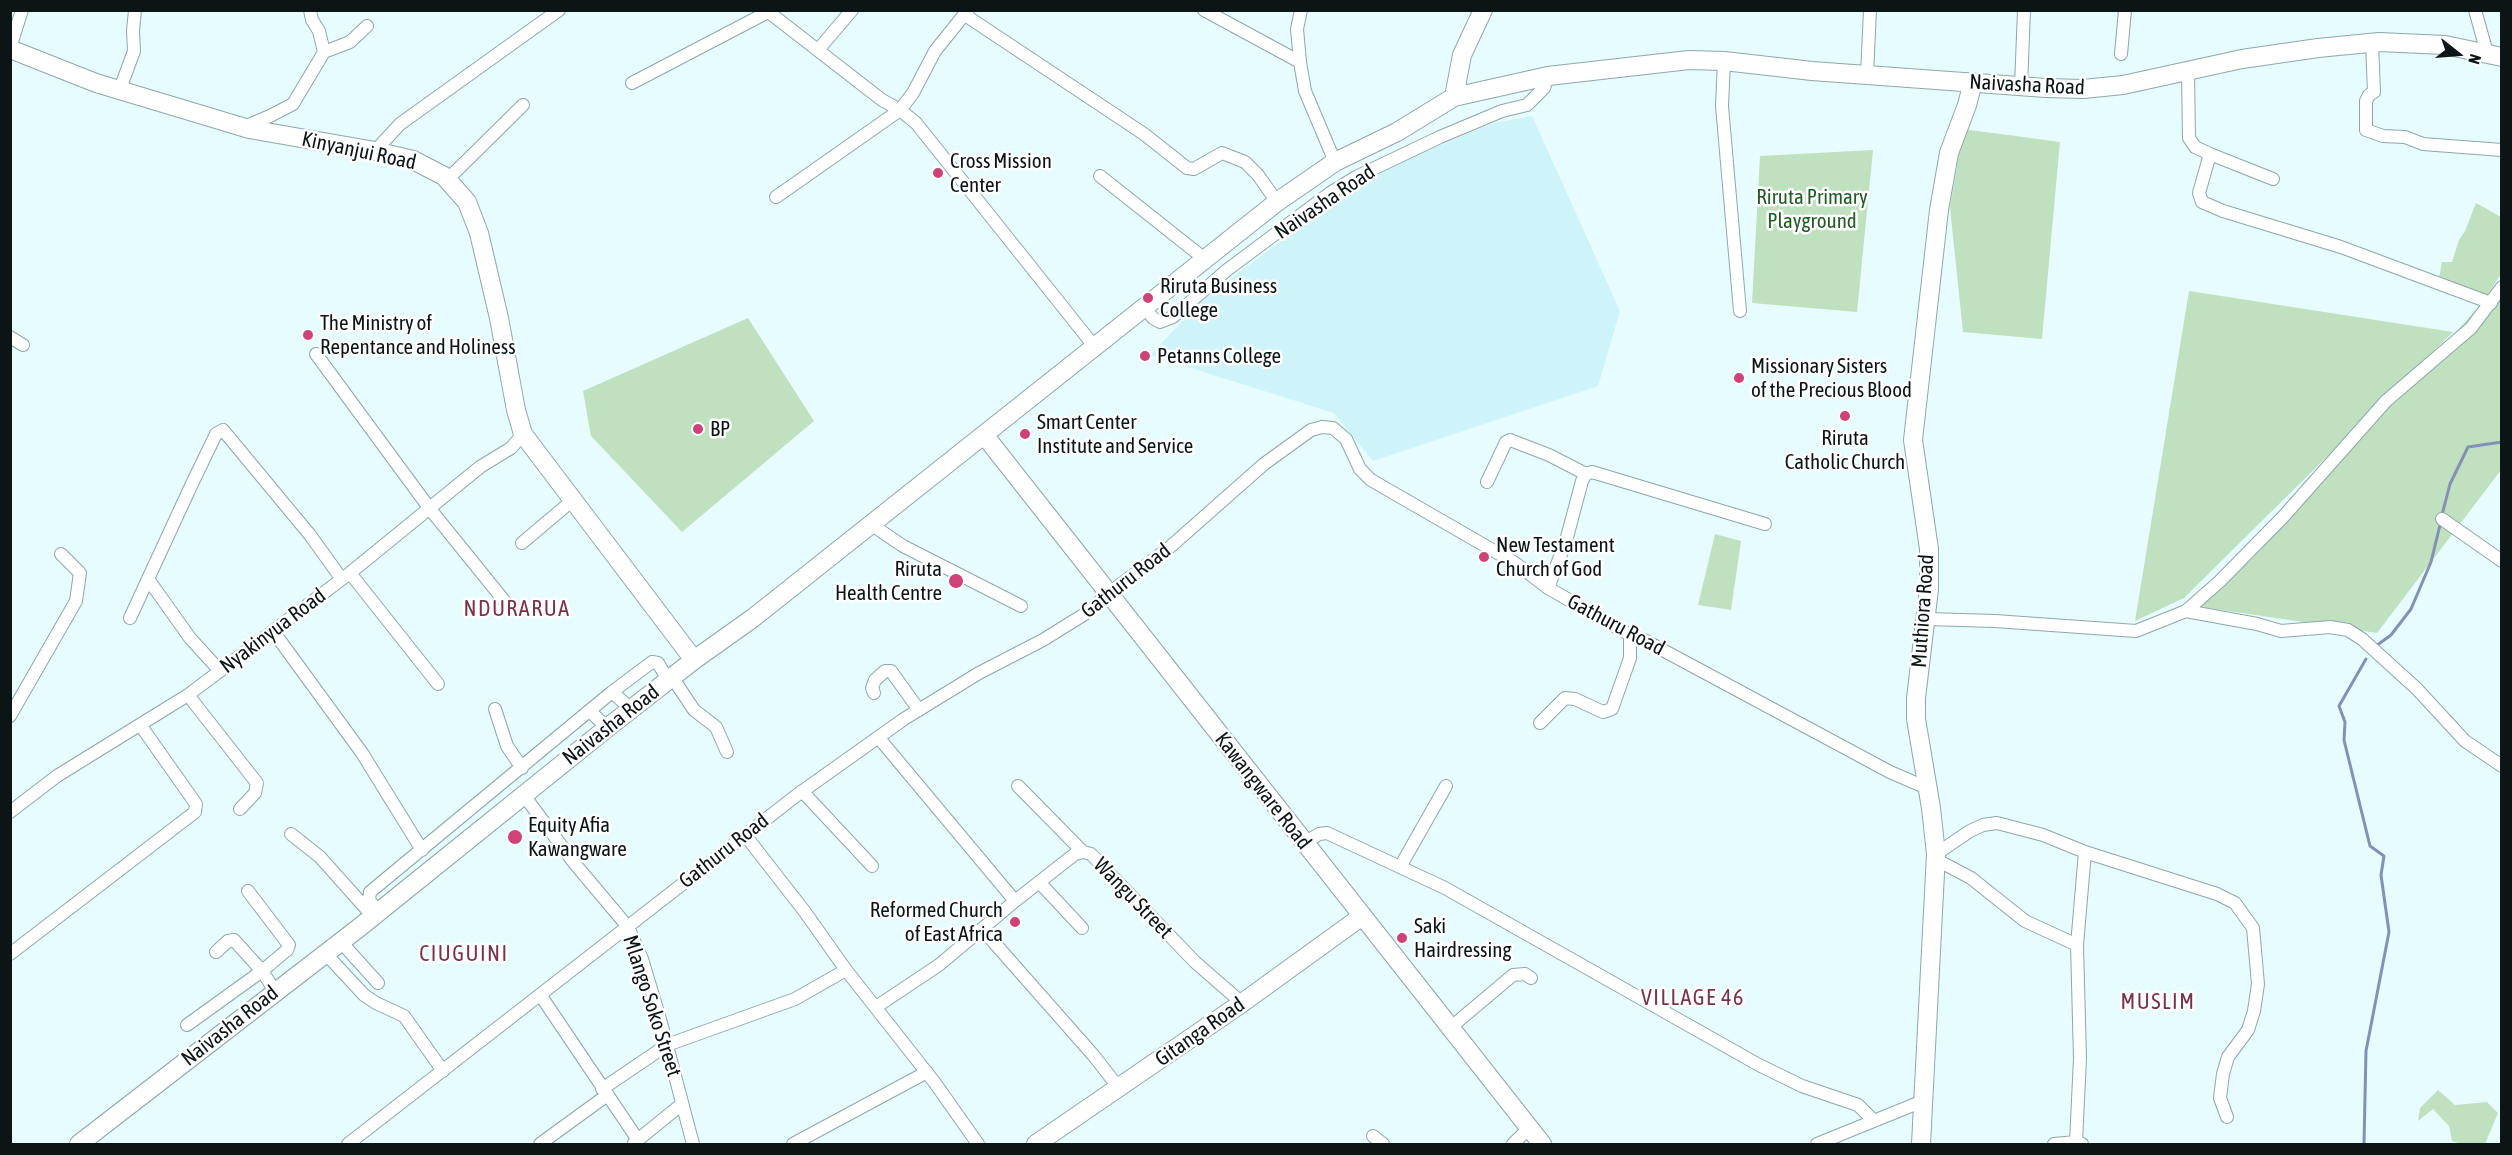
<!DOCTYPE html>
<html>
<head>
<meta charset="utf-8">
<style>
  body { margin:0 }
  #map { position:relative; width:2512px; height:1155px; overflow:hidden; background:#e6fcff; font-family:"Asap Condensed",sans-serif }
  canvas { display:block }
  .frame { position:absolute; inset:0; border:12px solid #0b1516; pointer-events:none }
  .north { position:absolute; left:2428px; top:24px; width:60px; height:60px; -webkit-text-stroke:4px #fff; paint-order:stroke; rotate:107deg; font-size:16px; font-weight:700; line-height:24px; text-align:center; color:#0b1516 }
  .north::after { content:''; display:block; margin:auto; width:21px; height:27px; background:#0b1516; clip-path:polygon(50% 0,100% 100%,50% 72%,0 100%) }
</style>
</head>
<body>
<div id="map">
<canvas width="2512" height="1155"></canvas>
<div class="frame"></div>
<div class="north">N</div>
</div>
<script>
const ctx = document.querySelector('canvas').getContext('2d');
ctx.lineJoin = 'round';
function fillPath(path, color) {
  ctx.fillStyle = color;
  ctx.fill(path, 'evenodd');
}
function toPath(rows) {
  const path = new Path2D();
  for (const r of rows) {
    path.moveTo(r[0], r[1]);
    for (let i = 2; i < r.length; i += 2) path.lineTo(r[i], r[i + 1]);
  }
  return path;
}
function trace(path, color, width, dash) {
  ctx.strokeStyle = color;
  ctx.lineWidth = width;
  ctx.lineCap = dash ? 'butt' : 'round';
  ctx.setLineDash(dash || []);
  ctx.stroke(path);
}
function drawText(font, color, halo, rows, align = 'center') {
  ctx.font = font + ' "Asap Condensed",sans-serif';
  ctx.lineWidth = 5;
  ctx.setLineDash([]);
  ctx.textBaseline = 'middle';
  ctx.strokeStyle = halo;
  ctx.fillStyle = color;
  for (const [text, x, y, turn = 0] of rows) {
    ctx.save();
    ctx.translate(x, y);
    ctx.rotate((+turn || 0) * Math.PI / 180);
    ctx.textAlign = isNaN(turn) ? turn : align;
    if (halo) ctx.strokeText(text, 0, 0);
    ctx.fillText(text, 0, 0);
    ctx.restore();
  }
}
const built = toPath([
  [1532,116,1620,311,1598,386,1373,461,1334,413,1150,355,1204,299,1354,186,1424,152,1494,123]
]);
const green = toPath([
  [1963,129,2060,142,2042,339,1963,332,1950,208],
  [1873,150,1857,312,1752,303,1760,156],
  [2476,203,2501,217,2501,274,2486,297,2439,278,2442,262,2452,262,2459,240,2465,231],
  [2501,283,2501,470,2377,633,2201,607],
  [2189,291,2453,332,2184,598,2135,621],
  [748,318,814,421,682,532,591,436,583,391],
  [1715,534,1741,541,1731,610,1698,605],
  [2438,1090,2455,1105,2487,1102,2498,1113,2485,1144,2462,1144,2452,1141,2449,1126,2433,1109,2418,1121,2420,1108]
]);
const stream = toPath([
  [2442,515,2450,484,2468,447,2502,442],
  [2376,646,2391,635,2411,609,2431,562,2441,521],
  [2364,1144,2366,1051,2389,932,2381,875,2384,856,2370,846,2344,740,2345,722,2339,706,2366,659]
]);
const street = toPath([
  [310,10,312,20,319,31,324,52],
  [766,10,882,100,900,110,916,123,1094,346],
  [1204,10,1300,62],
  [1301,10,1297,29,1300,62,1305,91,1335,162],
  [2475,10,2487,53],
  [965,15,1144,134,1187,168,1194,169,1222,153,1245,162,1258,175,1277,202],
  [2372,43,2374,92,2369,95,2366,101,2366,130,2383,136,2405,137,2423,144,2502,150],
  [10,48,22,10],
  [818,50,852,10],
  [2121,54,2125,10],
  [1724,61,1722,106,1740,311],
  [2188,72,2189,138,2195,147,2210,154,2199,193,2202,202,2223,211,2341,247,2491,303],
  [1867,75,1870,10],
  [632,83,768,12],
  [2021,86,2024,10],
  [120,89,134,51,133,31,135,10],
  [244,127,270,116,293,104,324,52,350,42,367,26],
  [375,151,400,124,559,10],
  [2210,154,2273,179],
  [1100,176,1206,260],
  [446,181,523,105],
  [776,197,900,110,913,93,935,51,968,10],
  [1144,307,1153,318,1160,322,1173,317,1227,270,1330,193,1356,177,1440,137,1502,111,1527,105,1544,88,1548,76],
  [10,337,23,345],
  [316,354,430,509,506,603],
  [1487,482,1506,442,1510,440,1549,455,1586,474],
  [2442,519,2502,561],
  [872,525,903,546,1021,606],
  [522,543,574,499],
  [350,573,438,684],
  [148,579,190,638,220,671],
  [1548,588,1566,541,1582,481,1586,474,1592,472,1765,524],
  [2186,611,2220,581,2283,517,2386,401,2471,328,2502,287],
  [130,618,190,488,216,434,223,430,310,535,341,578],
  [1927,619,1995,621,2136,631,2186,611,2257,624,2281,631,2330,627,2348,630,2362,639,2417,689,2465,741,2502,766],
  [273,631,362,753,422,850],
  [672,677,694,710,716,727,727,752],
  [612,692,631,709],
  [874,693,872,688,875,680,885,671,891,671,919,710],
  [188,695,257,783,255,793,240,809],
  [495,709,507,746,522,768],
  [590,711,607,728],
  [10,716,76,601,80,573,61,554],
  [1540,723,1565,698,1575,699,1603,712,1612,709,1630,658,1630,635],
  [878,737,1015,901,1075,854,1083,852,1091,854,1195,962,1242,1003],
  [1018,786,1083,852],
  [802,791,872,866],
  [523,794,575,864,628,927,642,959,660,1019,693,1144],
  [10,812,57,776,188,695,350,573,480,467,511,448,523,434],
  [291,834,320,857,370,913],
  [745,835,805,912,846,970],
  [1304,843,1319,834,1327,833,1445,888,1759,1065,1802,1086,1858,1105,1874,1121],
  [2085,852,2217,894,2235,903,2253,928,2258,984,2254,1011,2248,1030,2228,1057,2223,1074,2220,1098,2227,1117],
  [1936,854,1970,831,1983,825,1997,823,2043,835,2085,852,2077,945,2080,1058,2076,1142],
  [1935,859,1971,878,2025,921,2077,945],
  [1400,867,1446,786],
  [1039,882,1082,928],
  [248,891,289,945,287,950,262,971,275,991],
  [379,912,369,900,370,892,612,692,652,662,658,663,668,680],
  [983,930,1094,1056,1119,1088],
  [341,942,378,983],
  [325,953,364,995,376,1003,404,1016,443,1071],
  [10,954,195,812,196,804,141,726],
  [541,996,638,1140],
  [876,1007,939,965,1015,901],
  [187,1025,262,971,234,940,228,941,216,952],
  [1450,1028,1513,975,1525,974,1531,978],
  [602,1089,667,1045,795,999,846,970,935,1083,978,1144],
  [1373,1136,1383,1144],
  [634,1143,682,1104],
  [348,1144,797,795,904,719,979,673,1043,640,1088,612,1108,594,1170,547,1264,464,1311,430,1322,427,1333,428,1346,439,1360,469,1371,480,1515,563,1548,588,1630,635,1644,640,1890,772,1927,788],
  [540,1144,606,1096],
  [793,1144,927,1072],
  [1513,1144,1529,1128],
  [1817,1144,1923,1101],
  [2054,1144,2076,1142,2082,1144]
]);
const secondary = toPath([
  [10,49,96,83,249,129,375,151,413,160,444,176,467,202,479,233,499,318,516,410,523,434,694,660],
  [1454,97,1462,55,1483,10],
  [985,436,1542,1144],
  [79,1144,360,927,607,728,694,660,753,618,1277,202,1335,162,1397,132,1454,97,1548,76,1689,60,1724,61,1812,71,2046,88,2083,89,2123,85,2242,59,2318,48,2379,42,2445,45,2502,57],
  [1036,1144,1242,1003,1361,917],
  [1921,1144,1936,854,1931,808,1916,719,1916,698,1929,589,1929,549,1913,440,1939,210,1949,153,1967,105,1973,82]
]);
const markers = [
  [938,173,6,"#cd4277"],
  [1148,298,6,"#cd4277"],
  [308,335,6,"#cd4277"],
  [1145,356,6,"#cd4277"],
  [1739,378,6,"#cd4277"],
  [1845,416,6,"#cd4277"],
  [698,429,6,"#cd4277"],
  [1025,434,6,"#cd4277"],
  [1484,557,6,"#cd4277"],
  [956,581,8,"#cd4277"],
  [515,837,8,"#cd4277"],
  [1015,922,6,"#cd4277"],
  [1402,938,6,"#cd4277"]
];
const streetNames = [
  ["Naivasha Road",2027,85,3],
  ["Kinyanjui Road",359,151,12],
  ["Naivasha Road",1325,202,-34],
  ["Gathuru Road",1126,581,-38],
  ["Muthiora Road",1923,611,-86],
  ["Gathuru Road",1616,625,28],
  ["Nyakinyua Road",273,631,-37],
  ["Naivasha Road",611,725,-38],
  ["Kawangware Road",1263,791,52],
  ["Gathuru Road",724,851,-38],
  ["Wangu Street",1133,898,46],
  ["Mlango Soko Street",652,1006,72],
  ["Naivasha Road",230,1026,-38],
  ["Gitanga Road",1200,1032,-35]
];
const poiNames = [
  ["Cross Mission",950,161],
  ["Center",950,185],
  ["Riruta Business",1160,286],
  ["College",1160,310],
  ["The Ministry of",320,323],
  ["Repentance and Holiness",320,347],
  ["Petanns College",1157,356],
  ["Missionary Sisters",1751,366],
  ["of the Precious Blood",1751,390],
  ["Smart Center",1037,422],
  ["Institute and Service",1037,446],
  ["BP",710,429],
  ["Riruta",1845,438,"center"],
  ["Catholic Church",1845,462,"center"],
  ["New Testament",1496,545],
  ["Church of God",1496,569],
  ["Riruta",942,569,"right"],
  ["Health Centre",942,593,"right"],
  ["Equity Afia",528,825],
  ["Kawangware",528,849],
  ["Reformed Church",1003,910,"right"],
  ["of East Africa",1003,934,"right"],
  ["Saki",1414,926],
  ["Hairdressing",1414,950]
];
const parkNames = [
  ["Riruta Primary",1812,197],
  ["Playground",1812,221]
];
const neighbourhoodNames = [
  ["NDURARUA",517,609],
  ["CIUGUINI",464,954],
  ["VILLAGE 46",1693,998],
  ["MUSLIM",2158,1002]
];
fillPath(built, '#cef3f8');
fillPath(green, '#c0e1bf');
trace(stream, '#8192b5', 3);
trace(street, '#8da7aa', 14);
trace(secondary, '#8da7aa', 20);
trace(street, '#fff', 12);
trace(secondary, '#fff', 18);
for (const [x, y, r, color] of markers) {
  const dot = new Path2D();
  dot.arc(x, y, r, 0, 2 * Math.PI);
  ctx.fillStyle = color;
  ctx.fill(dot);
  trace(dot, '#fff', 2);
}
drawText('21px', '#0b1516', '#fff', streetNames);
drawText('21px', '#0b1516', '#fff', poiNames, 'left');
drawText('21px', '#215a24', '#fff', parkNames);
ctx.letterSpacing = '1.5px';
drawText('22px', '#78334b', '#fff', neighbourhoodNames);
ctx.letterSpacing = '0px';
</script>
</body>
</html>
